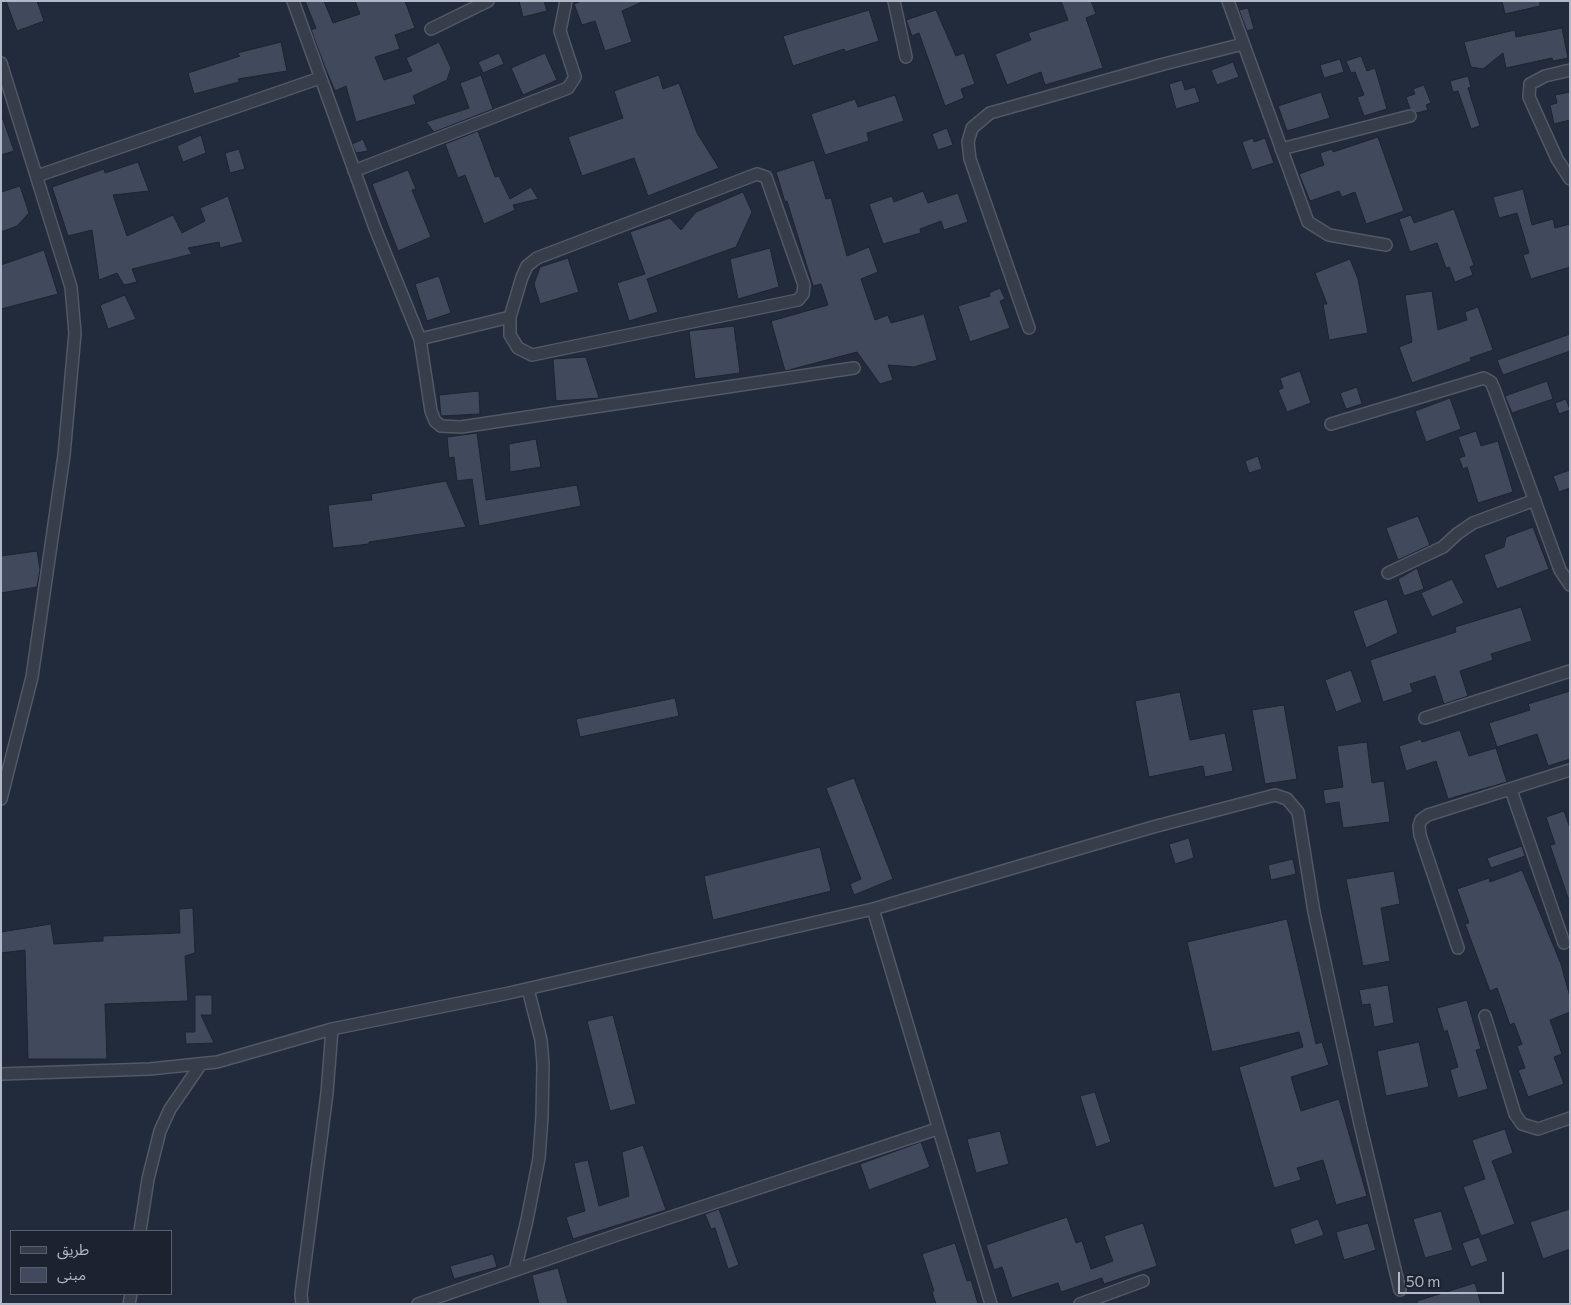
<!DOCTYPE html>
<html>
<head>
<meta charset="utf-8">
<style>
  body { margin:0 }
  #map { position:relative; width:1571px; height:1305px; overflow:hidden; background:#222b3b; font-family:Commissioner,"Noto Sans Arabic",sans-serif }
  canvas { display:block }
  .frame { position:absolute; inset:0; border:2px solid #b1b8c7; pointer-events:none }
  .legend { position:absolute; left:10px; top:1230px; width:162px; height:65px; box-sizing:border-box; background:#1b2230; border:1px solid #575e6c; margin:0; padding:6px 9px; list-style:none; font-size:15px; color:#b1b8c7 }
  .legend li { display:flex; align-items:center; gap:10px; height:25px }
  .legend b { width:25px; border:1px solid #575e6c }
  .scale { position:absolute; left:1398px; top:1272px; width:106px; height:22px; box-sizing:border-box; border:2px solid #b1b8c7; border-top:0; padding-left:6px; font-size:15px; line-height:18px; white-space:nowrap; color:#b1b8c7; -webkit-text-stroke:4px #1b2230; paint-order:stroke }
</style>
</head>
<body>
<div id="map">
<canvas width="1571" height="1305"></canvas>
<div class="frame"></div>
<ul class="legend">
<li><b style="height:6px;background:#363d4b"></b>طريق</li>
<li><b style="height:14px;background:#414a5d"></b>مبنى</li>
</ul>
<div class="scale">50 m</div>
</div>
<script>
const ctx = document.querySelector('canvas').getContext('2d');
ctx.lineJoin = 'round';
function fillPath(path, color) {
  ctx.fillStyle = color;
  ctx.fill(path, 'evenodd');
}
function toPath(rows) {
  const path = new Path2D();
  for (const r of rows) {
    path.moveTo(r[0], r[1]);
    for (let i = 2; i < r.length; i += 2) path.lineTo(r[i], r[i + 1]);
  }
  return path;
}
function trace(path, color, width, dash) {
  ctx.strokeStyle = color;
  ctx.lineWidth = width;
  ctx.lineCap = dash ? 'butt' : 'round';
  ctx.setLineDash(dash || []);
  ctx.stroke(path);
}
const building = toPath([
  [6,1,37,1,44,21,17,31,6,1],
  [305,1,324,1,333,23,360,14,355,1,405,1,415,28,395,35,400,49,375,57,384,80,412,71,406,58,439,42,451,68,447,80,413,96,416,104,356,122,346,86,335,91,325,67,311,30,316,28,305,1],
  [519,1,544,1,547,11,523,17,519,1],
  [581,1,644,1,622,11,632,42,605,51,595,21,582,25,574,4,581,1],
  [1061,1,1091,1,1096,14,1086,18,1103,68,1045,85,1041,72,1007,85,995,54,1031,40,1028,33,1068,20,1061,1],
  [1502,1,1540,1,1540,6,1505,14,1502,1],
  [1248,8,1254,29,1247,31,1239,10,1248,8],
  [869,10,879,41,845,52,844,49,793,66,783,36,869,10],
  [936,10,956,56,964,53,975,84,961,89,964,98,945,106,919,33,912,36,906,20,936,10],
  [1562,28,1568,58,1553,61,1552,58,1506,68,1503,53,1483,69,1471,67,1464,42,1515,30,1516,37,1562,28],
  [281,42,287,71,238,79,239,82,194,94,188,73,240,56,237,53,281,42],
  [499,53,504,64,483,73,478,62,499,53],
  [545,53,557,80,523,95,511,68,545,53],
  [1361,56,1367,71,1375,68,1387,109,1364,116,1357,97,1364,95,1355,72,1351,73,1346,61,1361,56],
  [1340,59,1344,72,1324,78,1320,65,1340,59],
  [1233,62,1239,77,1217,85,1211,70,1233,62],
  [481,75,493,109,434,132,426,122,469,108,460,83,481,75],
  [659,75,663,89,679,83,697,133,719,168,648,196,634,158,582,176,568,137,623,118,614,91,659,75],
  [1468,76,1471,87,1468,88,1480,126,1471,129,1458,91,1453,92,1450,81,1468,76],
  [1182,80,1185,90,1195,87,1200,102,1176,109,1169,84,1182,80],
  [1424,85,1431,103,1426,105,1428,110,1417,113,1410,109,1406,97,1415,94,1413,89,1424,85],
  [1321,92,1330,118,1287,131,1278,106,1321,92],
  [1570,92,1570,120,1554,124,1550,105,1557,103,1555,95,1570,92],
  [895,95,904,121,867,133,869,141,825,155,811,114,855,99,858,107,895,95],
  [3,119,14,151,1,155,1,120,3,119],
  [947,128,953,145,938,150,932,134,947,128],
  [478,131,495,177,499,176,510,199,531,187,538,199,513,205,515,210,484,224,465,175,458,178,445,144,478,131],
  [201,135,206,153,183,162,177,146,201,135],
  [1378,137,1404,211,1366,224,1355,192,1342,197,1339,191,1310,201,1299,174,1324,165,1320,153,1332,149,1333,152,1378,137],
  [1253,138,1254,142,1265,138,1274,163,1252,170,1242,142,1253,138],
  [363,139,368,151,356,153,352,144,363,139],
  [239,149,245,169,230,173,225,153,239,149],
  [814,160,826,199,831,198,847,256,869,247,878,272,861,279,875,320,888,315,891,323,924,314,937,360,914,367,888,365,893,380,880,384,857,352,785,371,771,321,828,305,821,284,813,286,787,201,785,202,776,172,814,160],
  [138,162,149,191,113,195,127,236,173,215,182,233,205,221,200,208,228,196,243,242,220,248,219,242,188,248,192,254,132,269,137,282,124,285,117,273,99,280,92,230,68,236,52,187,104,169,105,173,138,162],
  [408,170,416,189,412,190,431,237,398,251,372,184,408,170],
  [20,186,29,213,17,226,1,232,1,192,20,186],
  [1523,189,1532,225,1553,219,1555,228,1570,224,1570,267,1531,279,1523,255,1529,253,1517,213,1499,218,1493,197,1523,189],
  [923,191,928,203,958,193,968,222,944,230,941,221,920,229,921,233,883,244,869,204,892,196,894,202,923,191],
  [743,192,752,212,736,247,647,279,658,312,629,321,617,283,645,274,630,232,670,218,681,230,696,212,743,192],
  [1454,209,1474,265,1470,267,1473,275,1455,282,1449,267,1446,268,1437,243,1410,252,1399,219,1411,215,1414,223,1454,209],
  [770,248,779,287,738,299,730,259,770,248],
  [44,250,58,294,1,309,1,265,44,250],
  [568,258,579,292,540,304,534,284,540,267,568,258],
  [1350,259,1358,279,1368,333,1329,340,1323,304,1327,304,1315,273,1350,259],
  [439,276,451,313,427,321,415,284,439,276],
  [1000,288,1005,299,1000,301,1010,328,970,342,958,306,990,296,989,293,1000,288],
  [1432,291,1438,330,1467,320,1465,312,1478,307,1493,350,1470,358,1471,361,1412,383,1399,347,1412,342,1405,295,1432,291],
  [125,295,136,319,108,329,100,305,125,295],
  [734,326,740,373,695,379,689,331,734,326],
  [1570,334,1570,351,1503,375,1497,360,1570,334],
  [586,357,599,398,556,401,553,359,586,357],
  [1300,371,1311,403,1287,412,1278,390,1283,388,1280,378,1300,371],
  [1547,381,1553,399,1512,413,1505,396,1547,381],
  [1357,387,1362,404,1346,409,1340,393,1357,387],
  [479,391,480,414,441,416,439,395,479,391],
  [1450,398,1461,429,1426,442,1415,411,1450,398],
  [1566,399,1570,410,1559,414,1555,403,1566,399],
  [1476,431,1481,446,1498,441,1513,492,1478,503,1467,467,1463,469,1459,458,1465,456,1458,437,1476,431],
  [477,433,486,500,577,485,581,506,479,526,472,479,457,481,454,457,449,458,447,437,477,433],
  [536,439,541,467,510,472,509,444,536,439],
  [1258,456,1262,469,1249,473,1245,461,1258,456],
  [1570,470,1570,488,1559,492,1553,476,1570,470],
  [446,481,466,527,369,542,369,544,333,548,328,505,372,500,371,494,446,481],
  [1418,516,1430,545,1398,560,1386,528,1418,516],
  [1533,527,1549,569,1497,589,1484,555,1504,547,1506,537,1533,527],
  [37,551,40,570,37,587,1,593,1,556,37,551],
  [1417,568,1424,589,1404,596,1398,579,1417,568],
  [1452,579,1464,603,1432,617,1421,593,1452,579],
  [1387,599,1398,633,1366,648,1353,611,1387,599],
  [1521,607,1532,641,1491,654,1493,660,1460,671,1468,696,1444,704,1435,676,1410,684,1413,692,1383,702,1370,660,1456,632,1455,627,1521,607],
  [1351,670,1362,702,1336,712,1325,680,1351,670],
  [1570,691,1570,759,1548,766,1537,734,1497,747,1489,723,1530,710,1528,704,1570,691],
  [1180,692,1190,740,1225,733,1233,771,1205,777,1203,766,1149,777,1135,701,1180,692],
  [675,698,679,716,580,737,576,719,675,698],
  [1284,705,1297,779,1265,784,1252,710,1284,705],
  [1460,730,1469,756,1496,748,1507,782,1448,799,1436,761,1406,771,1399,746,1421,739,1422,742,1460,730],
  [1367,742,1372,783,1384,781,1390,822,1343,828,1339,802,1325,804,1323,790,1343,787,1337,746,1367,742],
  [854,778,893,879,854,895,850,884,861,879,826,788,854,778],
  [1564,811,1570,828,1570,898,1568,898,1550,845,1555,844,1546,817,1564,811],
  [1189,838,1194,858,1175,864,1169,844,1189,838],
  [1522,846,1525,856,1491,868,1487,858,1522,846],
  [820,847,831,891,713,920,704,876,820,847],
  [1293,859,1296,874,1271,880,1268,865,1293,859],
  [1522,870,1561,964,1570,997,1570,1012,1550,1020,1562,1054,1554,1057,1564,1084,1528,1097,1518,1070,1525,1068,1517,1046,1522,1044,1514,1023,1510,1025,1497,988,1490,991,1465,924,1469,923,1457,889,1489,878,1490,882,1522,870],
  [1394,871,1400,904,1381,908,1390,961,1363,966,1346,879,1394,871],
  [193,908,195,953,185,956,188,1001,105,1004,107,1059,28,1059,25,950,1,953,1,932,51,924,54,944,103,941,103,936,180,933,179,909,193,908],
  [1287,919,1316,1044,1322,1042,1329,1065,1291,1077,1301,1111,1339,1099,1367,1196,1336,1205,1323,1160,1297,1168,1301,1180,1274,1188,1239,1067,1303,1047,1299,1032,1212,1052,1187,942,1287,919],
  [1388,985,1394,1023,1374,1027,1370,1004,1362,1005,1359,990,1388,985],
  [195,995,212,995,212,1015,201,1015,214,1043,186,1044,185,1032,195,1032,195,995],
  [1467,1000,1481,1049,1476,1050,1488,1089,1458,1098,1450,1070,1458,1067,1447,1030,1444,1032,1437,1008,1467,1000],
  [613,1015,636,1104,610,1111,587,1021,613,1015],
  [1419,1042,1429,1087,1386,1096,1377,1051,1419,1042],
  [1095,1092,1111,1142,1096,1147,1080,1096,1095,1092],
  [1505,1129,1513,1153,1492,1161,1515,1224,1481,1236,1463,1187,1485,1179,1472,1140,1505,1129],
  [1000,1131,1009,1164,976,1173,967,1139,1000,1131],
  [921,1142,930,1167,869,1190,860,1164,921,1142],
  [643,1145,666,1210,573,1239,566,1217,585,1211,574,1163,588,1160,599,1206,629,1196,622,1152,643,1145],
  [719,1209,739,1265,728,1269,715,1228,711,1229,705,1214,719,1209],
  [1570,1209,1570,1249,1543,1259,1530,1222,1570,1209],
  [1441,1211,1453,1250,1425,1258,1413,1219,1441,1211],
  [1067,1217,1076,1243,1082,1241,1091,1269,1113,1261,1104,1236,1143,1223,1157,1266,1104,1284,1102,1278,1061,1292,1058,1283,1012,1298,1002,1267,994,1270,986,1245,1067,1217],
  [1318,1219,1324,1235,1295,1245,1290,1229,1318,1219],
  [1368,1223,1376,1250,1344,1260,1336,1232,1368,1223],
  [1479,1237,1488,1261,1471,1267,1462,1243,1479,1237],
  [955,1243,967,1281,971,1280,978,1304,936,1304,932,1292,934,1291,922,1254,955,1243],
  [493,1254,497,1267,454,1279,450,1266,493,1254],
  [558,1268,568,1304,539,1304,532,1275,558,1268],
  [1475,1283,1481,1304,1418,1304,1417,1301,1475,1283]
]);
const minor = toPath([
  [293,1,375,228,420,339,431,411,435,421,441,426,461,427,854,368],
  [894,1,906,57],
  [1228,1,1308,222,1329,235,1386,245],
  [431,29,488,1],
  [1,63,71,287,75,333,64,455,32,677,1,799],
  [1570,70,1545,76,1530,84,1529,97,1557,159,1570,179],
  [1281,149,1410,116],
  [354,171,568,88,575,77,560,31,566,1],
  [757,174,766,177,804,285,803,294,798,300,532,355,518,348,510,335,510,317,522,277,527,266,537,258,757,174],
  [37,176,320,78],
  [1029,328,970,159,968,142,972,128,990,113,1164,64,1243,44],
  [420,339,510,317],
  [1331,424,1484,378,1491,382,1494,389,1560,570,1570,585],
  [1388,573,1443,547,1457,534,1473,523,1535,500],
  [1425,718,1570,671],
  [1511,790,1564,943],
  [873,909,1153,827,1275,795,1287,799,1298,812,1314,912,1360,1124,1400,1290],
  [1458,948,1420,835,1419,826,1421,820,1428,815,1570,770],
  [1485,1016,1515,1114,1522,1124,1538,1129,1570,1118],
  [1,1074,150,1069,217,1062,332,1029,509,993,873,909,991,1304],
  [140,1231,148,1179,160,1131,170,1109,201,1064],
  [515,1270,527,1220,539,1158,542,1117,543,1064,541,1040,528,989],
  [129,1304,131,1294],
  [302,1304,301,1294,327,1093,332,1029],
  [418,1304,620,1234,937,1129],
  [1080,1304,1143,1281]
]);
fillPath(building, '#414a5d');
trace(building, '#1d2432', 1);
trace(minor, '#515866', 14);
trace(minor, '#363d4b', 11);
</script>
</body>
</html>
